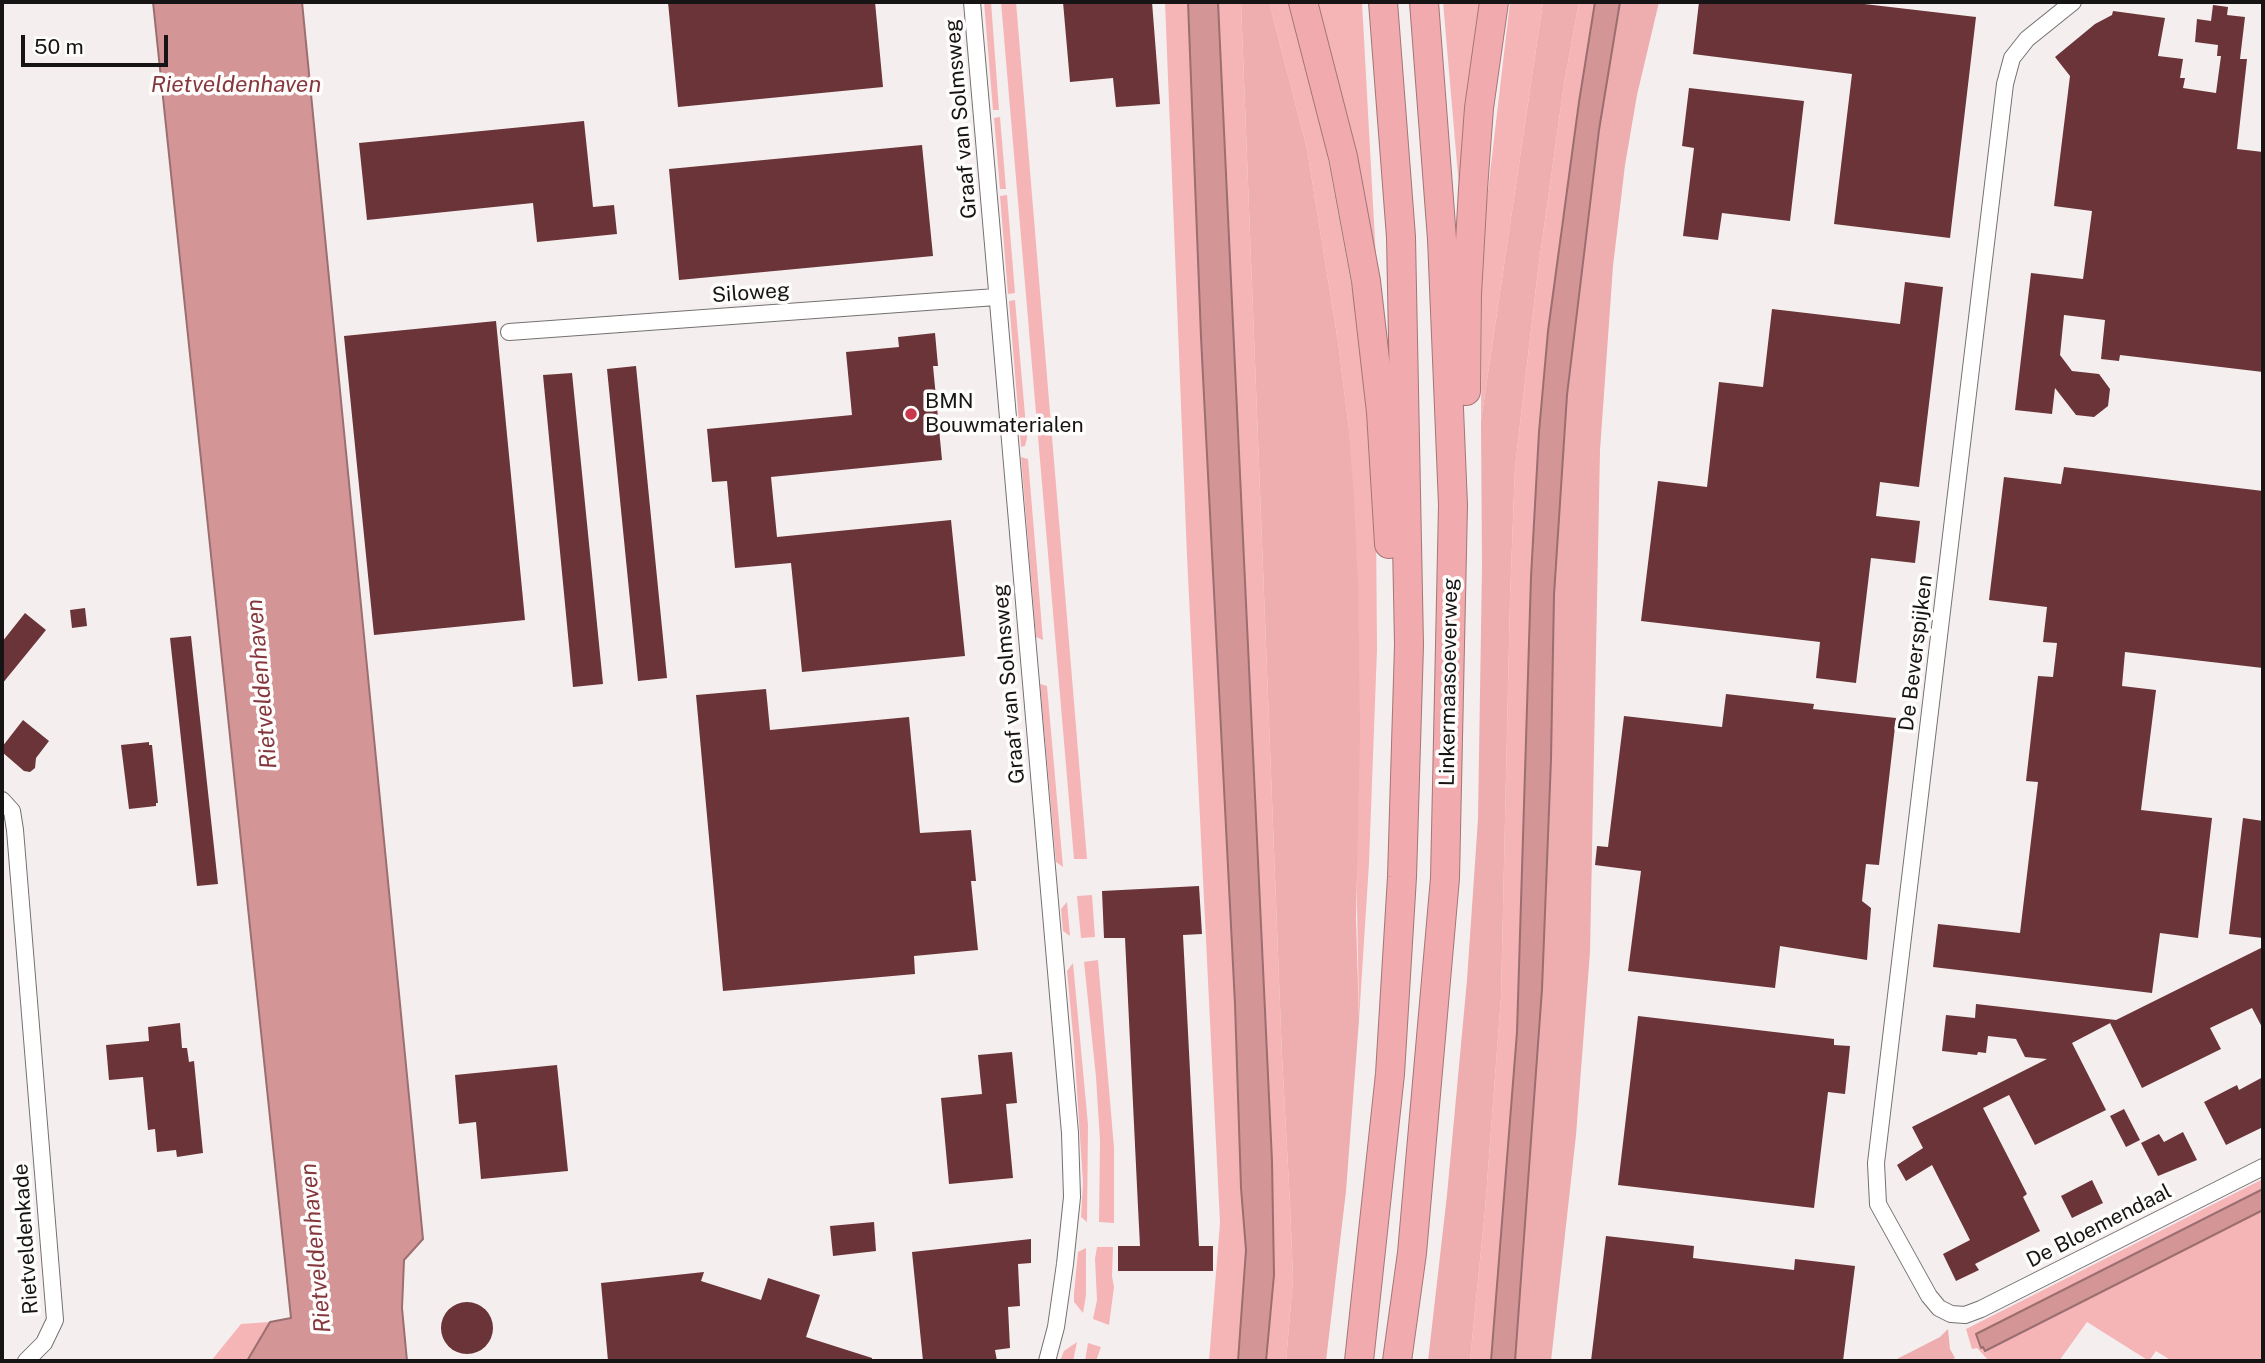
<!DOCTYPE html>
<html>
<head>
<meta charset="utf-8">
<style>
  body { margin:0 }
  #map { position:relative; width:2265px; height:1363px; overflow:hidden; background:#f4eeee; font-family:"Public Sans",sans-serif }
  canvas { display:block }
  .frame { position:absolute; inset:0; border:4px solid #161414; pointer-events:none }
  .scale { position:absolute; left:21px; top:35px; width:147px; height:32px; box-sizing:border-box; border:4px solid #161414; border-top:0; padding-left:9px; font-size:21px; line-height:24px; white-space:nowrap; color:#161414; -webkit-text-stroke:5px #fffcfc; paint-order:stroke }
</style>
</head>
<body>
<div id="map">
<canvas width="2265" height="1363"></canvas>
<div class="frame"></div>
<div class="scale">50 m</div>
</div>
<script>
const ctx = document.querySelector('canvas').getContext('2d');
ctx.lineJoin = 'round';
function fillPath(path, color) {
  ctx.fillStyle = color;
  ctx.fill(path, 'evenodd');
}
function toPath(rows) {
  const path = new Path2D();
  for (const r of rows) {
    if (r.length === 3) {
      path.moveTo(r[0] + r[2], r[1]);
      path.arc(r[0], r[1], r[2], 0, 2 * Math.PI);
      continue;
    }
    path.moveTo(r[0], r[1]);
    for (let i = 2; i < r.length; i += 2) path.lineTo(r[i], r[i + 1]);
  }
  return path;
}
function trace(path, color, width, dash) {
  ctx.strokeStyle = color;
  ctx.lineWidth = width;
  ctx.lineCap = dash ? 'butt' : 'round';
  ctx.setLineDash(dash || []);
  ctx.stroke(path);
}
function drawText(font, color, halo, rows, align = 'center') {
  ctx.font = font + ' "Public Sans",sans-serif';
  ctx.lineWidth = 7;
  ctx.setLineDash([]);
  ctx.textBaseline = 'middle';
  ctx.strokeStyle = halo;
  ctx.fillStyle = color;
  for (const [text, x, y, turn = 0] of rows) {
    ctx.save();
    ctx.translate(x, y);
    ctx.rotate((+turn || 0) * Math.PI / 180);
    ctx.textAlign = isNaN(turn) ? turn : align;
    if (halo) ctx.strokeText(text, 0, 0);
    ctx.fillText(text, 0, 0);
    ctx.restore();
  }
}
const green = toPath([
  [984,2,991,2,999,110,993,110],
  [1001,2,1016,2,1087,859,1074,859],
  [1165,2,1188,2,1201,337,1235,1004,1241,1188,1246,1250,1238,1361,1209,1361,1220,1223,1187,556],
  [1218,2,1241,2,1282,1056,1290,1203,1293,1279,1286,1361,1266,1361,1274,1275,1272,1161],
  [1269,2,1289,2,1325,143,1361,337,1376,523,1377,649,1369,863,1359,1020,1349,430,1338,342,1307,149],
  [1312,2,1362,2,1380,333],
  [1443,2,1489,2,1464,245],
  [1510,2,1543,2,1481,421,1482,242],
  [1579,2,1595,2,1561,228,1531,577,1517,1032,1502,1240,1491,1361,1470,1361,1485,1210,1501,997,1510,598,1515,467,1538,270,1564,84],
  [1000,117,1006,189,1000,189,994,118],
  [1007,195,1015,293,1008,294,1000,196],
  [1015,300,1027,438,1025,446,1021,447,1009,301],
  [1021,457,1028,459,1043,640,1036,637],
  [1040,684,1047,686,1063,867,1056,862],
  [1092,895,1095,937,1081,938,1077,896],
  [1067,902,1070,936,1063,931,1061,909],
  [1098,960,1114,1148,1114,1223,1099,1222,1100,1141,1096,1077,1084,962],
  [1073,963,1088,1125,1087,1222,1081,1217,1083,1183,1074,1045,1067,971],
  [2263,1179,2263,1189,1976,1334,1986,1351,2263,1210,2263,1361,2172,1361,2156,1351,2149,1361,2087,1322,2059,1361,1989,1361,1977,1348,1972,1349,1966,1329],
  [1097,1247,1113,1247,1112,1276,1114,1287,1109,1325,1093,1319,1097,1300,1095,1259],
  [1086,1248,1086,1295,1083,1313,1074,1302,1074,1293,1078,1252],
  [270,1322,247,1361,211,1361,241,1324],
  [1077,1342,1073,1361,1060,1361,1064,1351],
  [1088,1343,1101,1347,1096,1361,1085,1361]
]);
const forest = toPath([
  [1241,2,1269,2,1307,149,1338,342,1349,430,1354,500,1358,585,1360,733,1356,918,1359,1020,1346,1191,1326,1361,1286,1361,1293,1279,1290,1203,1282,1056],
  [1543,2,1579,2,1564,84,1538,270,1515,467,1510,598,1501,997,1485,1210,1470,1361,1428,1361,1447,1195,1467,980,1478,819,1482,567,1481,421],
  [1620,2,1659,2,1637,95,1625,165,1613,266,1600,450,1590,952,1576,1135,1551,1361,1515,1361,1542,989,1551,759,1554,595,1567,395,1599,130],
  [1948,1329,1950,1349,1955,1358,1948,1361,1893,1361,1940,1337]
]);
const water = toPath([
  [153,2,302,2,423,1239,404,1260,402,1308,407,1361,247,1361,270,1322,291,1318,153,2],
  [1188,2,1218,2,1272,1161,1274,1275,1266,1361,1238,1361,1246,1250,1241,1188,1235,1004,1201,337,1188,2],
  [1595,2,1620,2,1599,130,1567,395,1554,595,1551,759,1542,989,1515,1361,1491,1361,1517,1032,1531,577,1539,432,1548,331,1579,102,1595,2],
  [2263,1189,2263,1210,1985,1351,1983,1347,1981,1348,1976,1334,2263,1189]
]);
const building = toPath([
  [668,2,875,2,883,87,678,107],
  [1063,2,1152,2,1160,104,1116,107,1113,78,1070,82],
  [1699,2,1847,2,1976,17,1950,238,1834,224,1852,74,1693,54],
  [2213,5,2228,7,2227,15,2245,17,2240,59,2247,59,2237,149,2263,152,2263,372,2120,355,2119,361,2101,359,2105,320,2064,315,2060,355,2072,371,2099,374,2110,389,2108,406,2094,417,2076,415,2055,388,2052,414,2015,410,2031,273,2083,279,2092,211,2054,206,2070,76,2055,57,2095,24,2112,15,2113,11,2165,18,2158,56,2183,59,2180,78,2185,78,2183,88,2216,93,2221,56,2217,56,2218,45,2195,42,2197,19,2211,21],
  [1689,88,1804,101,1790,221,1722,213,1718,240,1683,236,1694,148,1682,146],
  [584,121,593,207,614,205,617,234,537,242,533,203,367,220,359,143],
  [922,145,933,256,679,280,669,169],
  [1905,282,1943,287,1919,487,1880,482,1876,516,1920,521,1915,563,1871,558,1856,683,1816,678,1820,642,1641,621,1658,481,1707,487,1719,382,1763,387,1772,309,1900,324],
  [496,321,525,620,374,635,344,336],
  [935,333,938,366,933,366,942,460,771,477,777,537,951,520,965,656,802,672,791,563,735,568,727,481,712,482,707,429,852,415,846,352,899,347,898,337],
  [636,366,667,678,638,681,607,369],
  [572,373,603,684,573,687,543,375],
  [2064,467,2263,491,2263,668,2125,652,2122,686,2156,690,2141,810,2212,818,2198,938,2160,933,2152,993,1933,967,1938,924,2020,933,2038,782,2026,781,2038,676,2053,677,2057,643,2043,642,2047,607,1989,600,2004,477,2061,484],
  [85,608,87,626,72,628,70,610],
  [25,613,46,630,2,684,2,642],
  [191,636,218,884,197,886,170,638],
  [766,689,770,730,909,717,920,833,971,830,976,881,971,881,978,950,914,956,915,974,723,991,696,695],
  [1726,694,1814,704,1813,709,1896,718,1879,865,1866,864,1862,901,1871,908,1867,960,1780,946,1775,988,1628,971,1641,871,1595,865,1597,846,1608,847,1624,716,1722,727],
  [23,720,49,741,36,758,35,768,30,772,24,771,2,752,2,747],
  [149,742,149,745,152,745,158,803,156,803,156,806,129,809,121,745],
  [2243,818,2263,821,2263,938,2229,934],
  [1199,886,1202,934,1183,935,1199,1246,1213,1246,1213,1271,1118,1271,1118,1246,1140,1246,1138,1207,1125,938,1104,938,1102,891],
  [2263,947,2263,1029,2252,1008,2210,1028,2221,1049,2142,1088,2110,1023],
  [1976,1004,2116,1020,2072,1043,2106,1110,2035,1145,2009,1095,1983,1108,2027,1194,2023,1197,2040,1231,1975,1264,1979,1270,1956,1281,1943,1254,1970,1240,1932,1165,1906,1181,1897,1165,1923,1148,1912,1127,2047,1059,2025,1057,2016,1039,1988,1036,1986,1053,1978,1052,1977,1055,1942,1051,1946,1015,1975,1018],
  [1638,1016,1834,1039,1834,1045,1850,1046,1845,1094,1828,1092,1814,1208,1618,1185],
  [180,1023,182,1048,187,1048,189,1062,194,1061,203,1153,177,1157,176,1150,157,1152,155,1129,148,1130,143,1077,109,1080,106,1045,149,1041,148,1027],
  [1012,1052,1017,1103,1006,1104,1013,1178,949,1184,941,1098,982,1094,978,1055],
  [557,1065,568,1171,481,1179,476,1122,459,1124,455,1075],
  [2263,1077,2263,1127,2226,1145,2204,1102,2237,1085,2239,1090],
  [2124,1109,2140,1140,2126,1147,2110,1116],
  [2183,1132,2197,1160,2158,1176,2141,1143,2159,1134,2164,1142],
  [2092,1180,2103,1203,2072,1218,2061,1196],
  [874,1222,876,1251,833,1256,830,1226],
  [1606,1236,1694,1246,1693,1258,1794,1270,1795,1259,1855,1266,1843,1361,1591,1361],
  [1031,1239,1031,1263,1018,1264,1020,1306,1008,1307,1010,1348,995,1350,997,1361,923,1361,912,1252],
  [704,1272,701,1281,761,1300,768,1278,820,1295,806,1337,872,1358,872,1361,608,1361,601,1283],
  [467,1328,26]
]);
const street = toPath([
  [972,2,1070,1133,1072,1197,1065,1264,1056,1327,1047,1361],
  [2073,2,2027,39,2012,58,2005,84,1876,1163,1878,1204,1929,1296,1939,1308,1951,1314,1965,1315,1981,1309,2263,1167],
  [509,332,996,297],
  [2,800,12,811,15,830,55,1320,44,1343,26,1361]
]);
const highway = toPath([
  [1303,2,1343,157,1366,281,1381,412,1389,544],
  [1466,391,1467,294,1473,189,1479,108,1494,2],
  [1359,1361,1390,1074,1402,877,1409,645,1401,237,1383,2],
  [1397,1361,1412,1253,1445,878,1453,505,1442,239,1424,2]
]);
const markers = [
  [911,414,7,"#c9394e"]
];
const streetNames = [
  ["Graaf van Solmsweg",961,119,-95],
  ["Siloweg",751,293,-4],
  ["De Beverspijken",1916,653,-83],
  ["Linkermaasoeverweg",1449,682,-89],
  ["Graaf van Solmsweg",1009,684,-95],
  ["De Bloemendaal",2099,1226,-27],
  ["Rietveldenkade",26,1239,-94]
];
const poiNames = [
  ["BMN",925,402],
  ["Bouwmaterialen",925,426]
];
const waterNames = [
  ["Rietveldenhaven",236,85],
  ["Rietveldenhaven",262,684,-95],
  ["Rietveldenhaven",316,1248,-95]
];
fillPath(green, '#f5b5b7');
fillPath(forest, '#eeadaf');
fillPath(water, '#d49597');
trace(water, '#9b6e70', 2);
fillPath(building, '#6a3438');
trace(street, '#757070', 18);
trace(highway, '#a47677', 30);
trace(street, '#fff', 16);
trace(highway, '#f1aaad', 28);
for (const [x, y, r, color] of markers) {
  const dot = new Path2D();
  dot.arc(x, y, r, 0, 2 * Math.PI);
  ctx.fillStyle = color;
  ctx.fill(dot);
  trace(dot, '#fffcfc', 2.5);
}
drawText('21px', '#161414', '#fffcfc', streetNames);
drawText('21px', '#161414', '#fffcfc', poiNames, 'left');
drawText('italic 23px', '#85373e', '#fffcfc', waterNames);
</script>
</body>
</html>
